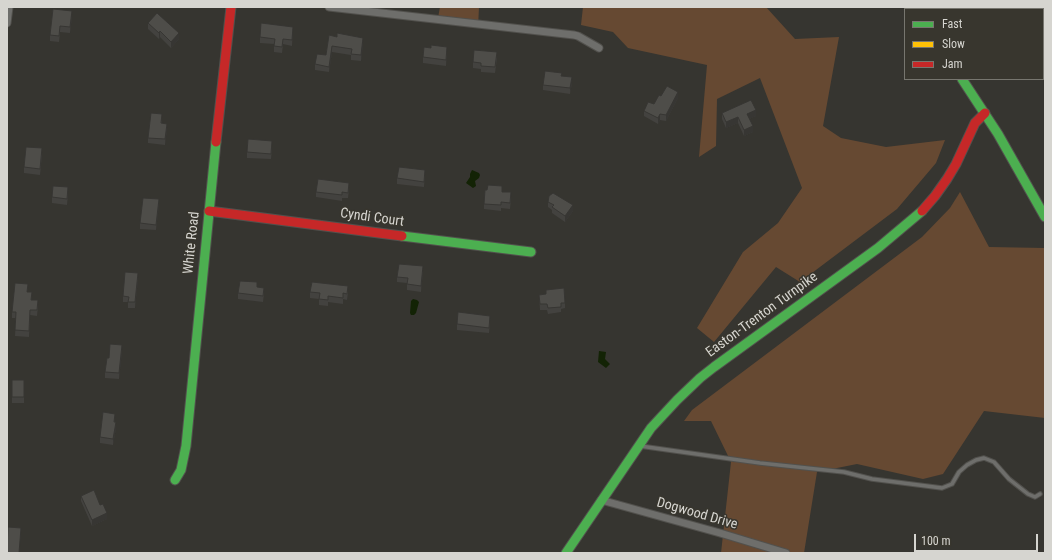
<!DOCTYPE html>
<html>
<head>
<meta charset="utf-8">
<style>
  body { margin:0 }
  #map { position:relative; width:1052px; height:560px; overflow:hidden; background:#363530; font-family:"Roboto Condensed",sans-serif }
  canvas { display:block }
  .frame { position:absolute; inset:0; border:8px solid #d6d5d0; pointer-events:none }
  .legend { position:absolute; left:904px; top:8px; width:140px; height:72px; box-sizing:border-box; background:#38362e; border:1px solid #77766f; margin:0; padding:5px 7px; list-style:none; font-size:12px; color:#d6d5d0 }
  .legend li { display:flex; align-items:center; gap:8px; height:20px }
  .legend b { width:20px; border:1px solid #77766f }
  .scale { position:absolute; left:914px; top:534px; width:124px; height:18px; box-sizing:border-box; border:2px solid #d6d5d0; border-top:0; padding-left:5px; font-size:12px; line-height:14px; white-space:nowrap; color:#d6d5d0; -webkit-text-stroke:3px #38362e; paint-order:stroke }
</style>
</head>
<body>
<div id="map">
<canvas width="1052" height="560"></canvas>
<div class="frame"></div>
<ul class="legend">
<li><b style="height:5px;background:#4caf50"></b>Fast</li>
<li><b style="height:5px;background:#ffc107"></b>Slow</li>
<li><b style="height:5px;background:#c62828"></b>Jam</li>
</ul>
<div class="scale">100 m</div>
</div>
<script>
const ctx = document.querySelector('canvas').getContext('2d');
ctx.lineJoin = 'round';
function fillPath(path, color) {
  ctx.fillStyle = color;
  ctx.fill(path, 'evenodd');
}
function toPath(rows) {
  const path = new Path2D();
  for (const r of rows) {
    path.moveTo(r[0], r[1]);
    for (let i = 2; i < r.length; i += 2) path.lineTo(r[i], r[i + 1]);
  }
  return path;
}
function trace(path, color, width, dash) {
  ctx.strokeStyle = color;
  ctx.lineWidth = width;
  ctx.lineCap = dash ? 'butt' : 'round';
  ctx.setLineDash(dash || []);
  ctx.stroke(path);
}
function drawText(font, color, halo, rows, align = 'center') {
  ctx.font = font + ' "Roboto Condensed",sans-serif';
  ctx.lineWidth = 3;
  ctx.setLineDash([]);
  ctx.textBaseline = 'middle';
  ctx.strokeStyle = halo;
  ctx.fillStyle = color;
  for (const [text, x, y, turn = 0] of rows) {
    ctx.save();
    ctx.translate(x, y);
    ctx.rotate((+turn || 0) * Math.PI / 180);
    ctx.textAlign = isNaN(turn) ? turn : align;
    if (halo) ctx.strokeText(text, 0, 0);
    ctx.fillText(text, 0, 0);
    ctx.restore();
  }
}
const green = toPath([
  [440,7,479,7,478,28,437,23],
  [583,7,766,7,795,39,839,37,823,126,841,138,886,147,945,140,936,163,897,209,800,282,776,267,714,342,697,328,743,252,778,223,802,188,760,78,717,99,716,146,699,157,707,65,628,48,613,32,581,25],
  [960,192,989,247,1045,248,1045,418,984,411,943,474,923,479,857,464,817,472,804,553,721,553,731,462,711,421,684,421,692,410,922,237,950,208]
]);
const water = toPath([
  [472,170,479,173,480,175,479,178,475,181,476,186,473,188,466,183,470,177,470,174],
  [413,299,417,300,419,302,416,313,414,315,411,315,410,313,411,301],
  [599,351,606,352,605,359,610,364,606,368,598,362]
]);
const lane = toPath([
  [640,446,760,463,844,472,872,479,942,488,952,484,959,472,967,465,976,460,984,458,994,462,1009,479,1028,494,1035,497,1040,494]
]);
const street = toPath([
  [329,7,574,35,578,36,599,48],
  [7,23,9,7],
  [601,500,720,533,786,553]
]);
const fast = toPath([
  [962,79,998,134,1045,217],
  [402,236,531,252],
  [175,480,181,470,186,446,216,142],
  [566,553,651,428,677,400,700,378,714,367,878,248,922,211]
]);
const slow = toPath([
  [915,7,917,9]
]);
const jam = toPath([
  [216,142,231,7],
  [209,211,402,236],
  [922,211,935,196,947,179,956,164,975,123,985,113]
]);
const wall = toPath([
  [53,9,72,17,70,33,60,32,59,42,50,41,50,35],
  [148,23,179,39,171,48,160,37,159,39,148,29],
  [293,33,292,46,283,44,282,53,274,52,274,44,260,43,260,37],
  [329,35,363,44,361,61,351,60,351,55,332,52,329,72,315,70,315,64,326,55],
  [431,48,447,52,446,66,423,63,423,57],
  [497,58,495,73,481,72,481,69,473,68,473,62],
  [562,76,572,83,570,94,543,90,543,85],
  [661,96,678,98,666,121,660,120,658,124,644,116,644,111,654,104],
  [722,113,756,116,749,119,753,132,744,136,738,123,726,128,722,119],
  [162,120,162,123,167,129,165,145,148,143,148,138],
  [272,147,271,159,247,158,247,152],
  [42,154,40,175,24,173,24,167],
  [425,176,424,187,397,184,397,178],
  [349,189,348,198,342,198,342,201,316,197,316,192],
  [502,192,511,198,510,209,501,208,501,211,484,209,484,204],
  [68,193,67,205,52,203,52,197],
  [548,202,573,211,565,222,552,213,552,210,548,207],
  [159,205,156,230,140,229,140,223],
  [423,272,421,292,407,290,407,283,397,282,397,277],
  [138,279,135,308,128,308,128,302,123,302,123,296],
  [257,287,264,293,263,302,238,299,238,293],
  [546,290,565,303,565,308,561,309,561,312,548,314,547,310,540,310,539,295,546,294],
  [27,292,32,300,38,306,37,316,30,315,29,337,15,336,16,318,12,318,12,312],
  [310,292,348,292,347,300,343,299,343,304,328,302,328,306,319,305,319,299,310,298],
  [490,321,489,333,457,330,457,324],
  [122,351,119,379,105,378,105,372,109,358],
  [12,380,24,380,24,403,12,403],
  [115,420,115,422,116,428,113,445,100,443,100,437],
  [81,496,107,519,92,526,81,501]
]);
const shadedWall = toPath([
  [72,11,72,17,70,33,70,27],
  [293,27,293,33,292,46,292,40],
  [160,31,160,37,159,39,159,33],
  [179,33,179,39,171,48,171,42],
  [363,38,363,44,361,61,361,55],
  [332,46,332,52,329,72,329,67],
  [447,47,447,52,446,66,446,60],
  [572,77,572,83,570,94,570,88],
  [678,92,678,98,666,121,666,115],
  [756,110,756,116,747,120,747,114],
  [660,114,660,120,658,124,658,118],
  [738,117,738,123,726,128,726,122],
  [167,124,167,129,165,145,165,139],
  [753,126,753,132,744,136,744,130],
  [425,170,425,176,424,187,424,182],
  [159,199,159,205,156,230,156,225],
  [573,205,573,211,565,222,565,216],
  [423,266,423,272,421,292,421,286],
  [138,273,138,279,135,308,135,302],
  [122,345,122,351,119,379,119,373],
  [116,422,116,428,113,445,113,439],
  [107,513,107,519,92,526,92,520]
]);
const building = toPath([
  [53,9,72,11,70,27,60,26,59,36,50,35,53,9],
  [157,13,179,33,171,42,160,31,159,33,148,23,157,13],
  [261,23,293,27,292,40,283,39,282,47,274,46,275,39,260,37,261,23],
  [337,33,363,38,361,55,351,54,352,49,332,46,329,67,315,64,317,54,326,55,329,35,337,37,337,33],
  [431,45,447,47,446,60,423,57,424,47,431,48,431,45],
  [474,50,497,52,495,67,481,66,481,63,473,62,474,50],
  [545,71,562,73,561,76,572,77,570,88,543,85,545,71],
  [667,86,678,92,666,115,660,114,658,118,644,111,648,102,654,104,659,95,661,96,667,86],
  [751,100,756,110,747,114,753,126,744,130,738,117,726,122,722,113,751,100],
  [151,113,162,114,161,123,167,124,165,139,148,138,151,113],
  [248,139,272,141,271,154,247,152,248,139],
  [26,147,42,148,40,169,24,167,26,147],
  [399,167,425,170,424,182,397,178,399,167],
  [318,179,349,183,348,193,342,192,342,195,316,192,318,179],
  [488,185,502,186,502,192,511,192,510,203,501,202,501,205,484,204,485,190,487,190,488,185],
  [53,186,68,187,67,199,52,197,53,186],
  [553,193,573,205,565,216,552,207,554,205,548,202,549,196,553,193],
  [143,198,159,199,156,225,140,223,143,198],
  [399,264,423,266,421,286,407,284,408,278,397,277,399,264],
  [125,272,138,273,135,302,128,302,129,297,123,296,125,272],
  [240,281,257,282,257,287,264,288,263,296,238,293,240,281],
  [312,282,348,286,347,294,343,293,343,298,328,296,328,300,319,299,320,293,310,292,312,282],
  [15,283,28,284,27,292,32,292,31,300,38,300,37,310,30,310,29,331,15,330,16,312,12,312,15,283],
  [564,288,565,303,561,303,561,307,548,308,547,304,540,304,539,295,546,294,546,290,564,288],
  [458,312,490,316,489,328,457,324,458,312],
  [110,344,122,345,119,373,105,372,107,358,109,358,110,344],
  [12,380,24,380,24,397,12,397,12,380],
  [103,412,115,414,114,422,116,422,113,439,100,437,103,412],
  [94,490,100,505,103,504,107,513,92,520,81,496,94,490],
  [8,527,21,528,19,553,7,553,8,527]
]);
const streetNames = [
  ["Cyndi Court",372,218,8],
  ["White Road",192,243,-84],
  ["Easton-Trenton Turnpike",762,315,-36],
  ["Dogwood Drive",697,514,16]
];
fillPath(green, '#664932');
fillPath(water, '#132305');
trace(lane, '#52514d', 5.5);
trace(street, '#52514d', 9);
trace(fast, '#52514d', 11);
trace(slow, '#52514d', 11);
trace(jam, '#52514d', 11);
trace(lane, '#6e6e6b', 3.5);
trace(street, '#6e6e6b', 7);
trace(fast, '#4caf50', 9);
trace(slow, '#ffc107', 9);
trace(jam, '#c62828', 9);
fillPath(wall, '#43423f');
fillPath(shadedWall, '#373633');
fillPath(building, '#4e4d49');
trace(building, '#373633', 1);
drawText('14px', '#d6d5d0', '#38362e', streetNames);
</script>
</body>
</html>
